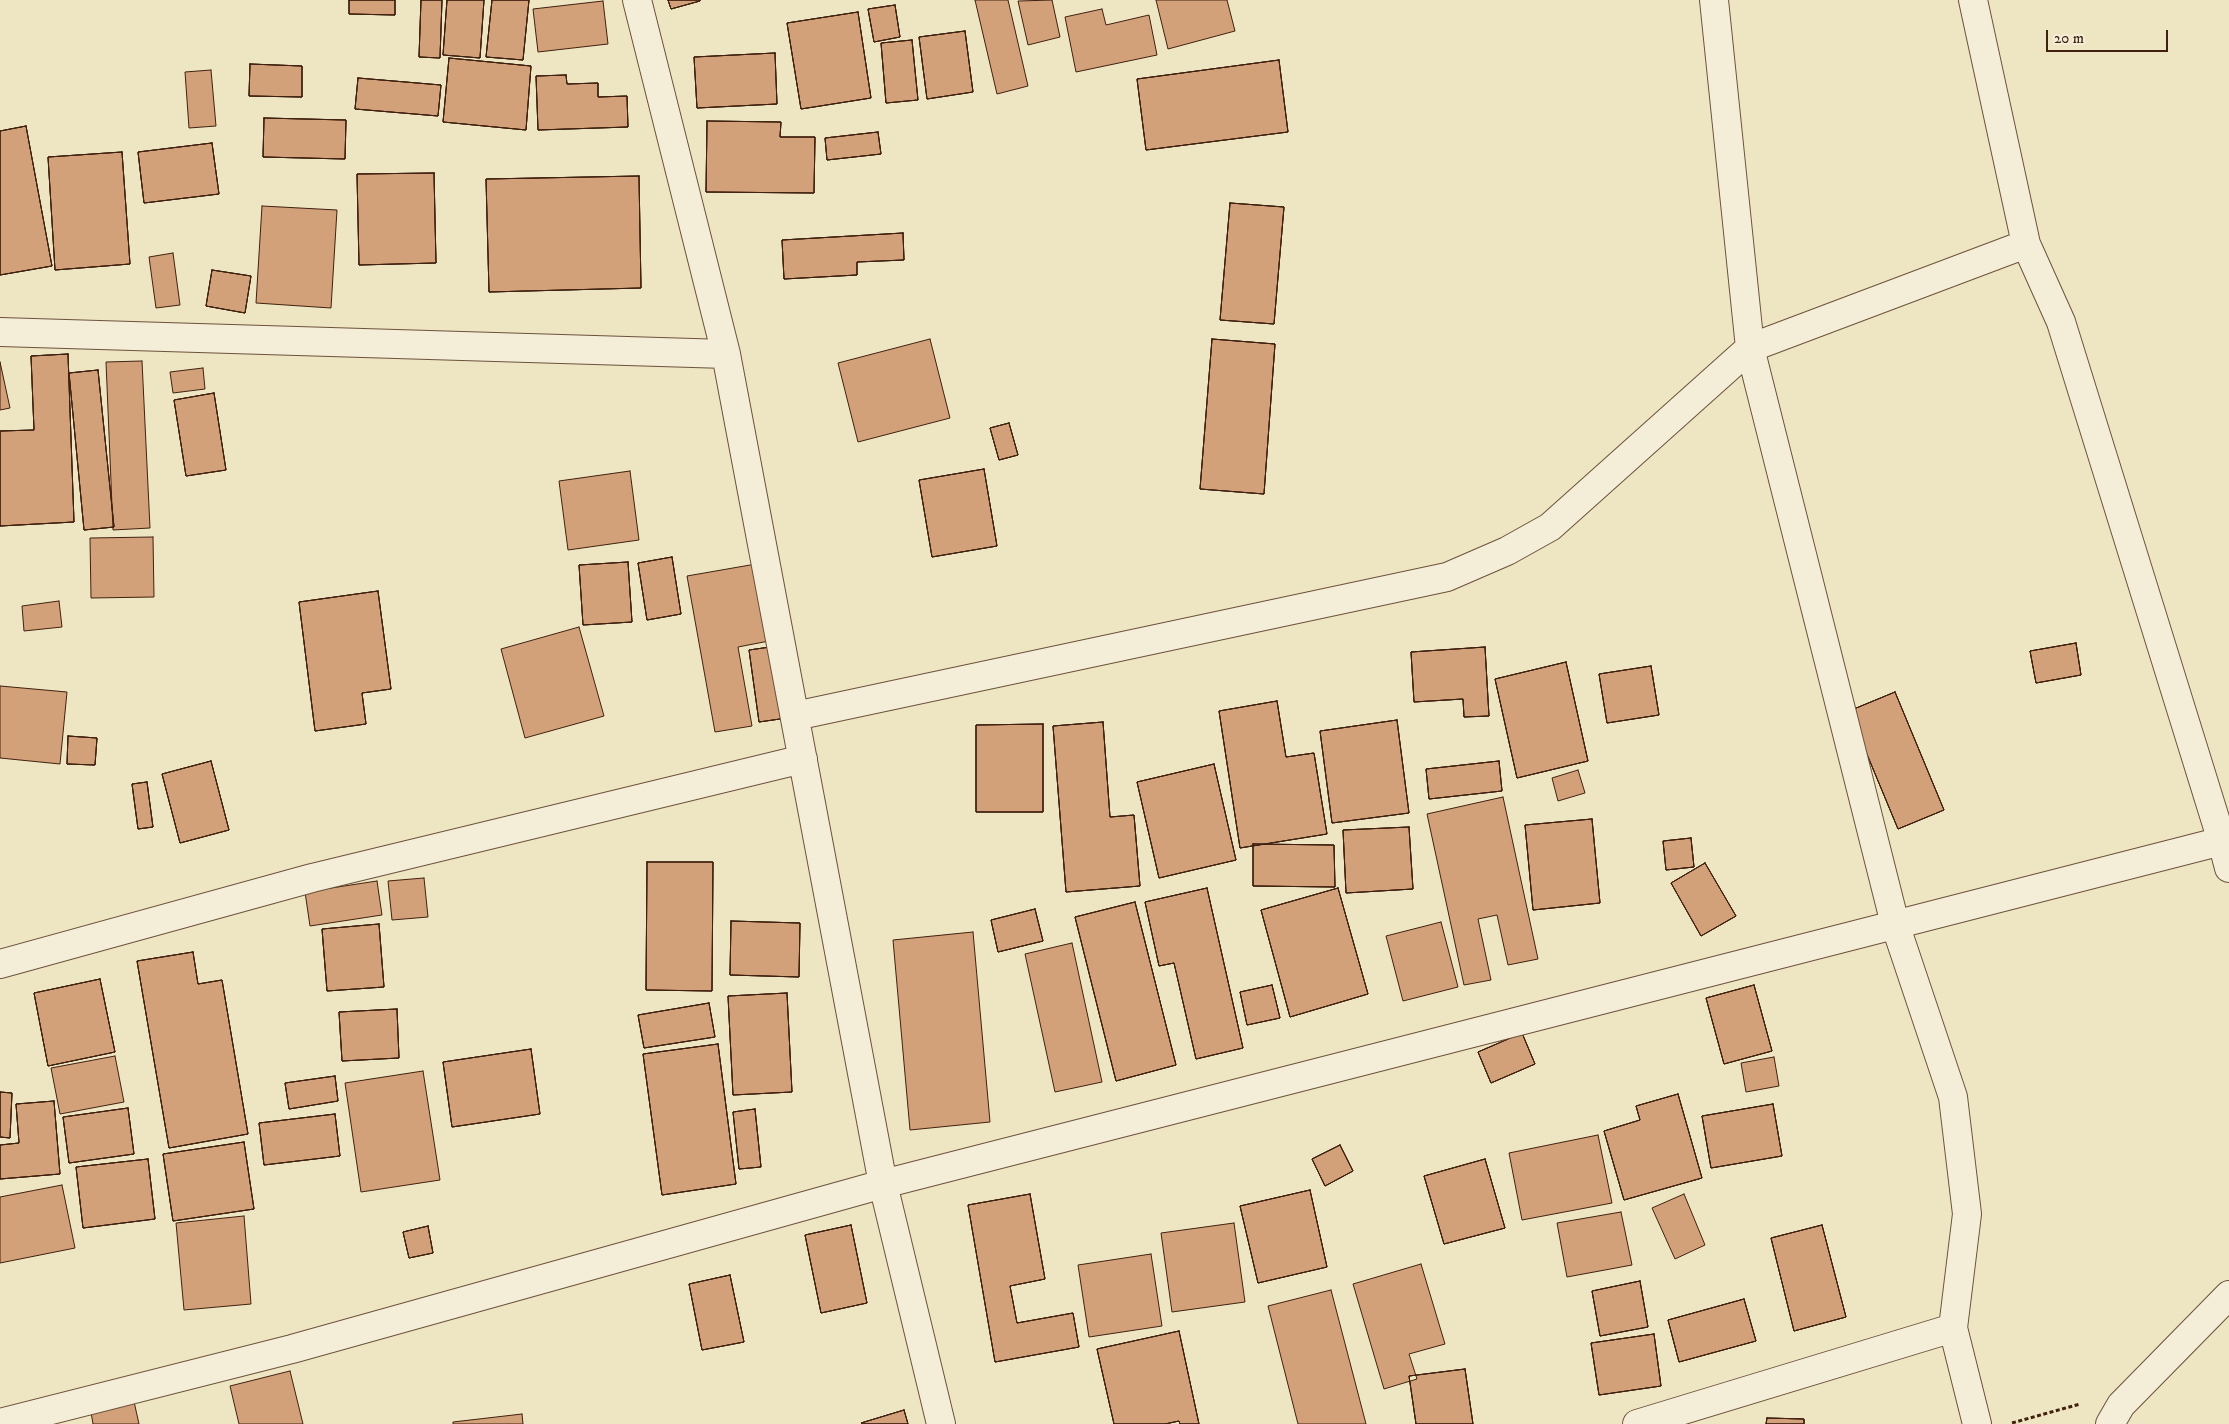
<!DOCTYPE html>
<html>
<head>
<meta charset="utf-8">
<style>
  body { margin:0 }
  #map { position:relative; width:2229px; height:1424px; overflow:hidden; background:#eee5c3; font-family:"IM FELL DW Pica",serif }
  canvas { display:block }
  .scale { position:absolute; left:2046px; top:30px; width:122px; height:22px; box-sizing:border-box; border:2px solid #40210f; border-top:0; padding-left:6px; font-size:15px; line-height:18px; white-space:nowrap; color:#40210f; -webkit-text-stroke:4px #f4eed8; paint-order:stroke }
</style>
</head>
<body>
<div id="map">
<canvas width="2229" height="1424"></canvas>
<div class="scale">20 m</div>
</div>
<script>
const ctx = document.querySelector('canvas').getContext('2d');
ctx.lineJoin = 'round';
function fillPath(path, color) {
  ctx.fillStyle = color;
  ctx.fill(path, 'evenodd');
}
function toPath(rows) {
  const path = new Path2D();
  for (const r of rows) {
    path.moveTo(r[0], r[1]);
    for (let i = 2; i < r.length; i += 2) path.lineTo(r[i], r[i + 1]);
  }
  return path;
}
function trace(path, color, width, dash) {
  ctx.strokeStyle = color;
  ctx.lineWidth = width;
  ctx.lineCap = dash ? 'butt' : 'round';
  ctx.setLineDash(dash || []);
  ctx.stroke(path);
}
const building = toPath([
  [349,0,395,0,395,15,349,14,349,0],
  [349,0,395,0,395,15,349,14,349,0],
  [349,0,395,0,395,15,349,14,349,0],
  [421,0,442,0,440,58,419,57,421,0],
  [421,0,442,0,440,58,419,57,421,0],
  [421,0,442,0,440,58,419,57,421,0],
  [447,0,484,0,480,58,443,55,447,0],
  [447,0,484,0,480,58,443,55,447,0],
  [447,0,484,0,480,58,443,55,447,0],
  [492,0,529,0,523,60,486,57,492,0],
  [492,0,529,0,523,60,486,57,492,0],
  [492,0,529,0,523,60,486,57,492,0],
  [668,0,700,0,700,1,671,9,668,0],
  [668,0,700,0,700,1,671,9,668,0],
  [668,0,700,0,700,1,671,9,668,0],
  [975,0,1008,0,1028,86,997,94,975,0],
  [1052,0,1060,37,1028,45,1018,1,1052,0],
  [1156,0,1227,0,1235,31,1168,49,1156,0],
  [603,1,608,44,538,52,533,9,603,1],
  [895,5,900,37,874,42,868,9,895,5],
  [895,5,900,37,874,42,868,9,895,5],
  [895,5,900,37,874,42,868,9,895,5],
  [1102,9,1106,25,1149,15,1157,55,1076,72,1065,17,1102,9],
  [858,12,871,98,801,109,787,23,858,12],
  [858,12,871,98,801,109,787,23,858,12],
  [858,12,871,98,801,109,787,23,858,12],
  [965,31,973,92,927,99,919,37,965,31],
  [965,31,973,92,927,99,919,37,965,31],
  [965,31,973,92,927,99,919,37,965,31],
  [912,40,918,100,886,103,881,43,912,40],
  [912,40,918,100,886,103,881,43,912,40],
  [912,40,918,100,886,103,881,43,912,40],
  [775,53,777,104,697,108,694,57,775,53],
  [775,53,777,104,697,108,694,57,775,53],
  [775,53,777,104,697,108,694,57,775,53],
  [449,58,531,66,526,130,443,122,449,58],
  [449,58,531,66,526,130,443,122,449,58],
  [449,58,531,66,526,130,443,122,449,58],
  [1279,60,1288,132,1146,150,1137,79,1279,60],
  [1279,60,1288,132,1146,150,1137,79,1279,60],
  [1279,60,1288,132,1146,150,1137,79,1279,60],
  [250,64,302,66,302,97,249,96,250,64],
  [250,64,302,66,302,97,249,96,250,64],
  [250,64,302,66,302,97,249,96,250,64],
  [211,70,216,126,189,128,185,72,211,70],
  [566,75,567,84,598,83,598,97,627,96,628,127,538,130,536,76,566,75],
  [566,75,567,84,598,83,598,97,627,96,628,127,538,130,536,76,566,75],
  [566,75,567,84,598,83,598,97,627,96,628,127,538,130,536,76,566,75],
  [358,78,441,85,438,116,355,109,358,78],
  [358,78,441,85,438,116,355,109,358,78],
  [358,78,441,85,438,116,355,109,358,78],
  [264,118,346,120,345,159,263,157,264,118],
  [264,118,346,120,345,159,263,157,264,118],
  [264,118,346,120,345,159,263,157,264,118],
  [707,121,781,122,780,137,815,137,814,193,706,192,707,121],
  [707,121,781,122,780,137,815,137,814,193,706,192,707,121],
  [707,121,781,122,780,137,815,137,814,193,706,192,707,121],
  [26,126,52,266,0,275,0,131,26,126],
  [26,126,52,266,0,275,0,131,26,126],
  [26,126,52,266,0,275,0,131,26,126],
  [878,132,881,154,827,160,825,138,878,132],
  [878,132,881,154,827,160,825,138,878,132],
  [878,132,881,154,827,160,825,138,878,132],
  [212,143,219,194,144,203,138,152,212,143],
  [212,143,219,194,144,203,138,152,212,143],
  [212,143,219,194,144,203,138,152,212,143],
  [122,152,130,264,55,270,48,157,122,152],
  [122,152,130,264,55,270,48,157,122,152],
  [122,152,130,264,55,270,48,157,122,152],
  [434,173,436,263,359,265,357,174,434,173],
  [434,173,436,263,359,265,357,174,434,173],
  [434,173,436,263,359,265,357,174,434,173],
  [639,176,641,288,489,292,486,179,639,176],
  [639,176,641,288,489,292,486,179,639,176],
  [639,176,641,288,489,292,486,179,639,176],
  [1230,203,1284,207,1274,324,1220,320,1230,203],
  [1230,203,1284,207,1274,324,1220,320,1230,203],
  [1230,203,1284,207,1274,324,1220,320,1230,203],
  [262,206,337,210,331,308,256,303,262,206],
  [903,233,904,260,857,262,857,275,784,279,782,240,903,233],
  [903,233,904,260,857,262,857,275,784,279,782,240,903,233],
  [903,233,904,260,857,262,857,275,784,279,782,240,903,233],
  [173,253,180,305,156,308,149,257,173,253],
  [212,270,251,276,245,313,206,306,212,270],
  [212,270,251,276,245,313,206,306,212,270],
  [212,270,251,276,245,313,206,306,212,270],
  [930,339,950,418,858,442,838,363,930,339],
  [1212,339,1275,344,1264,494,1200,489,1212,339],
  [1212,339,1275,344,1264,494,1200,489,1212,339],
  [1212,339,1275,344,1264,494,1200,489,1212,339],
  [68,354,74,522,0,526,0,431,34,430,31,356,68,354],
  [68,354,74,522,0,526,0,431,34,430,31,356,68,354],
  [68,354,74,522,0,526,0,431,34,430,31,356,68,354],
  [142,361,150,528,113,530,106,362,142,361],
  [0,362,10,408,0,410,0,362],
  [203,368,205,389,173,393,170,372,203,368],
  [98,370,114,527,84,530,69,373,98,370],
  [98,370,114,527,84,530,69,373,98,370],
  [98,370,114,527,84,530,69,373,98,370],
  [214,393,226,470,186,476,174,400,214,393],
  [214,393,226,470,186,476,174,400,214,393],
  [214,393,226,470,186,476,174,400,214,393],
  [1009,423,1018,455,999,460,990,428,1009,423],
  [1009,423,1018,455,999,460,990,428,1009,423],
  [1009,423,1018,455,999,460,990,428,1009,423],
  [984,469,997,546,932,557,919,480,984,469],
  [984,469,997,546,932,557,919,480,984,469],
  [984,469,997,546,932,557,919,480,984,469],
  [630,471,639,540,568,550,559,481,630,471],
  [153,537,154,597,91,598,90,538,153,537],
  [672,557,681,614,647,620,638,563,672,557],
  [672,557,681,614,647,620,638,563,672,557],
  [672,557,681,614,647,620,638,563,672,557],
  [628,562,632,622,583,625,579,565,628,562],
  [628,562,632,622,583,625,579,565,628,562],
  [628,562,632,622,583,625,579,565,628,562],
  [756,564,769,641,738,647,752,726,715,732,687,576,756,564],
  [378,591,391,689,362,693,366,724,315,731,299,602,378,591],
  [378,591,391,689,362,693,366,724,315,731,299,602,378,591],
  [378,591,391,689,362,693,366,724,315,731,299,602,378,591],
  [59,601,62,627,24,631,22,606,59,601],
  [579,627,604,716,525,738,501,649,579,627],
  [2076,643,2081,675,2036,683,2030,651,2076,643],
  [2076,643,2081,675,2036,683,2030,651,2076,643],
  [2076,643,2081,675,2036,683,2030,651,2076,643],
  [784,645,794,717,759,722,749,650,784,645],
  [784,645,794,717,759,722,749,650,784,645],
  [784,645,794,717,759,722,749,650,784,645],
  [1485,647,1489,716,1464,717,1463,699,1414,702,1411,652,1485,647],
  [1485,647,1489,716,1464,717,1463,699,1414,702,1411,652,1485,647],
  [1485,647,1489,716,1464,717,1463,699,1414,702,1411,652,1485,647],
  [1566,662,1588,761,1517,778,1495,679,1566,662],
  [1566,662,1588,761,1517,778,1495,679,1566,662],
  [1566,662,1588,761,1517,778,1495,679,1566,662],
  [1651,666,1659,715,1607,723,1599,674,1651,666],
  [1651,666,1659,715,1607,723,1599,674,1651,666],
  [1651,666,1659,715,1607,723,1599,674,1651,666],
  [0,686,67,692,60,764,0,758,0,686],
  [1895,692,1944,810,1898,829,1849,711,1895,692],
  [1895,692,1944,810,1898,829,1849,711,1895,692],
  [1895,692,1944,810,1898,829,1849,711,1895,692],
  [1277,701,1286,757,1314,753,1327,834,1240,848,1219,711,1277,701],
  [1277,701,1286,757,1314,753,1327,834,1240,848,1219,711,1277,701],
  [1277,701,1286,757,1314,753,1327,834,1240,848,1219,711,1277,701],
  [1397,720,1409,813,1332,823,1320,731,1397,720],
  [1397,720,1409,813,1332,823,1320,731,1397,720],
  [1397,720,1409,813,1332,823,1320,731,1397,720],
  [1103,722,1110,817,1134,815,1140,886,1066,892,1053,726,1103,722],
  [1103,722,1110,817,1134,815,1140,886,1066,892,1053,726,1103,722],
  [1103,722,1110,817,1134,815,1140,886,1066,892,1053,726,1103,722],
  [1043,724,1043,812,976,812,976,725,1043,724],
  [1043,724,1043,812,976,812,976,725,1043,724],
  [1043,724,1043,812,976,812,976,725,1043,724],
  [68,736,97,738,95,765,67,764,68,736],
  [68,736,97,738,95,765,67,764,68,736],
  [68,736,97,738,95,765,67,764,68,736],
  [211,761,229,830,180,843,162,774,211,761],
  [211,761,229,830,180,843,162,774,211,761],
  [211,761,229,830,180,843,162,774,211,761],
  [1499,761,1502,791,1429,799,1426,769,1499,761],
  [1499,761,1502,791,1429,799,1426,769,1499,761],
  [1499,761,1502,791,1429,799,1426,769,1499,761],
  [1214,764,1236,860,1159,878,1137,782,1214,764],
  [1214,764,1236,860,1159,878,1137,782,1214,764],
  [1214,764,1236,860,1159,878,1137,782,1214,764],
  [1578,770,1585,793,1558,801,1552,778,1578,770],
  [147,782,153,827,138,829,132,784,147,782],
  [147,782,153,827,138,829,132,784,147,782],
  [147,782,153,827,138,829,132,784,147,782],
  [1503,797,1538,959,1508,965,1497,915,1478,919,1491,980,1464,985,1427,814,1503,797],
  [1592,819,1600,903,1533,910,1525,825,1592,819],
  [1592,819,1600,903,1533,910,1525,825,1592,819],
  [1592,819,1600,903,1533,910,1525,825,1592,819],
  [1409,827,1413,889,1346,893,1343,830,1409,827],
  [1409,827,1413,889,1346,893,1343,830,1409,827],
  [1409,827,1413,889,1346,893,1343,830,1409,827],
  [1691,838,1694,867,1666,870,1663,841,1691,838],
  [1691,838,1694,867,1666,870,1663,841,1691,838],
  [1691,838,1694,867,1666,870,1663,841,1691,838],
  [1253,844,1334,845,1335,887,1253,886,1253,844],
  [1253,844,1334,845,1335,887,1253,886,1253,844],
  [1253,844,1334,845,1335,887,1253,886,1253,844],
  [647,862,713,862,712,991,646,990,647,862],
  [647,862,713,862,712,991,646,990,647,862],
  [647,862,713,862,712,991,646,990,647,862],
  [1705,863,1736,916,1701,936,1671,883,1705,863],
  [1705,863,1736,916,1701,936,1671,883,1705,863],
  [1705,863,1736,916,1701,936,1671,883,1705,863],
  [424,878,428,917,392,920,388,881,424,878],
  [377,881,382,915,310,926,305,892,377,881],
  [1207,888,1243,1048,1196,1059,1174,963,1159,966,1145,902,1207,888],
  [1207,888,1243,1048,1196,1059,1174,963,1159,966,1145,902,1207,888],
  [1207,888,1243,1048,1196,1059,1174,963,1159,966,1145,902,1207,888],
  [1338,888,1368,994,1290,1017,1261,910,1338,888],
  [1338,888,1368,994,1290,1017,1261,910,1338,888],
  [1338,888,1368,994,1290,1017,1261,910,1338,888],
  [1135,902,1176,1065,1116,1081,1075,917,1135,902],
  [1135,902,1176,1065,1116,1081,1075,917,1135,902],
  [1135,902,1176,1065,1116,1081,1075,917,1135,902],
  [1035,909,1043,941,998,952,991,920,1035,909],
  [1035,909,1043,941,998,952,991,920,1035,909],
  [1035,909,1043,941,998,952,991,920,1035,909],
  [731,921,800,923,799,977,730,975,731,921],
  [731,921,800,923,799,977,730,975,731,921],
  [731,921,800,923,799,977,730,975,731,921],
  [1441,922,1458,987,1403,1001,1386,936,1441,922],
  [379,924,384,987,327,991,322,929,379,924],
  [379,924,384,987,327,991,322,929,379,924],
  [379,924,384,987,327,991,322,929,379,924],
  [973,932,990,1122,910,1130,893,940,973,932],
  [1072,943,1102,1082,1055,1092,1025,954,1072,943],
  [193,952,198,984,222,980,248,1134,169,1148,137,961,193,952],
  [193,952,198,984,222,980,248,1134,169,1148,137,961,193,952],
  [193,952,198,984,222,980,248,1134,169,1148,137,961,193,952],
  [100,979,115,1052,48,1066,34,993,100,979],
  [100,979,115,1052,48,1066,34,993,100,979],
  [100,979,115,1052,48,1066,34,993,100,979],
  [1272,985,1280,1018,1247,1025,1240,992,1272,985],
  [1272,985,1280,1018,1247,1025,1240,992,1272,985],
  [1272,985,1280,1018,1247,1025,1240,992,1272,985],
  [1754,985,1772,1051,1724,1064,1706,998,1754,985],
  [1754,985,1772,1051,1724,1064,1706,998,1754,985],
  [1754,985,1772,1051,1724,1064,1706,998,1754,985],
  [787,993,792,1092,733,1095,728,996,787,993],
  [787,993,792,1092,733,1095,728,996,787,993],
  [787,993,792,1092,733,1095,728,996,787,993],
  [709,1003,715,1037,644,1048,638,1015,709,1003],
  [709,1003,715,1037,644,1048,638,1015,709,1003],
  [709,1003,715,1037,644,1048,638,1015,709,1003],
  [397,1009,399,1058,342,1061,339,1012,397,1009],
  [397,1009,399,1058,342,1061,339,1012,397,1009],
  [397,1009,399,1058,342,1061,339,1012,397,1009],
  [1522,1033,1535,1064,1491,1083,1478,1052,1522,1033],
  [1522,1033,1535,1064,1491,1083,1478,1052,1522,1033],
  [1522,1033,1535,1064,1491,1083,1478,1052,1522,1033],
  [718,1044,736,1184,662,1195,643,1054,718,1044],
  [718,1044,736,1184,662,1195,643,1054,718,1044],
  [718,1044,736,1184,662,1195,643,1054,718,1044],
  [531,1049,540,1114,452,1127,443,1062,531,1049],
  [531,1049,540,1114,452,1127,443,1062,531,1049],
  [531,1049,540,1114,452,1127,443,1062,531,1049],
  [115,1056,124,1102,60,1114,51,1068,115,1056],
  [1774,1057,1779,1086,1746,1092,1741,1063,1774,1057],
  [423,1071,440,1180,361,1192,345,1083,423,1071],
  [335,1076,338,1101,289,1109,285,1083,335,1076],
  [335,1076,338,1101,289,1109,285,1083,335,1076],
  [335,1076,338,1101,289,1109,285,1083,335,1076],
  [0,1092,12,1093,10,1138,0,1137,0,1092],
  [0,1092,12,1093,10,1138,0,1137,0,1092],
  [0,1092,12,1093,10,1138,0,1137,0,1092],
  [1678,1094,1702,1178,1624,1200,1604,1131,1640,1120,1636,1106,1678,1094],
  [1678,1094,1702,1178,1624,1200,1604,1131,1640,1120,1636,1106,1678,1094],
  [1678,1094,1702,1178,1624,1200,1604,1131,1640,1120,1636,1106,1678,1094],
  [54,1101,60,1174,0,1179,0,1145,19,1143,16,1104,54,1101],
  [54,1101,60,1174,0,1179,0,1145,19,1143,16,1104,54,1101],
  [54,1101,60,1174,0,1179,0,1145,19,1143,16,1104,54,1101],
  [1773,1104,1782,1156,1711,1168,1702,1116,1773,1104],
  [1773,1104,1782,1156,1711,1168,1702,1116,1773,1104],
  [1773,1104,1782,1156,1711,1168,1702,1116,1773,1104],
  [128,1108,134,1154,69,1163,63,1117,128,1108],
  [128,1108,134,1154,69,1163,63,1117,128,1108],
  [128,1108,134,1154,69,1163,63,1117,128,1108],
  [755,1109,761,1167,739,1169,733,1112,755,1109],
  [755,1109,761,1167,739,1169,733,1112,755,1109],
  [755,1109,761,1167,739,1169,733,1112,755,1109],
  [335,1114,340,1156,264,1165,259,1123,335,1114],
  [335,1114,340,1156,264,1165,259,1123,335,1114],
  [335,1114,340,1156,264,1165,259,1123,335,1114],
  [1598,1135,1612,1203,1522,1220,1509,1153,1598,1135],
  [244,1142,254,1209,173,1221,163,1154,244,1142],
  [244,1142,254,1209,173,1221,163,1154,244,1142],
  [244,1142,254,1209,173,1221,163,1154,244,1142],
  [1340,1145,1353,1171,1325,1186,1312,1159,1340,1145],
  [1340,1145,1353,1171,1325,1186,1312,1159,1340,1145],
  [1340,1145,1353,1171,1325,1186,1312,1159,1340,1145],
  [148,1159,155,1219,83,1228,76,1167,148,1159],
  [148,1159,155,1219,83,1228,76,1167,148,1159],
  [148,1159,155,1219,83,1228,76,1167,148,1159],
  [1485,1159,1505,1228,1444,1244,1424,1176,1485,1159],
  [1485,1159,1505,1228,1444,1244,1424,1176,1485,1159],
  [1485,1159,1505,1228,1444,1244,1424,1176,1485,1159],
  [62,1185,75,1248,0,1263,0,1197,62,1185],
  [1310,1190,1327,1267,1258,1283,1240,1206,1310,1190],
  [1310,1190,1327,1267,1258,1283,1240,1206,1310,1190],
  [1310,1190,1327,1267,1258,1283,1240,1206,1310,1190],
  [1030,1194,1045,1279,1010,1286,1017,1323,1073,1313,1079,1347,995,1362,968,1205,1030,1194],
  [1030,1194,1045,1279,1010,1286,1017,1323,1073,1313,1079,1347,995,1362,968,1205,1030,1194],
  [1030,1194,1045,1279,1010,1286,1017,1323,1073,1313,1079,1347,995,1362,968,1205,1030,1194],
  [1684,1194,1705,1245,1675,1259,1652,1208,1684,1194],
  [1621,1212,1632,1265,1567,1277,1557,1223,1621,1212],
  [244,1216,251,1304,184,1310,176,1223,244,1216],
  [1234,1223,1245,1302,1172,1312,1161,1233,1234,1223],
  [851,1225,867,1303,821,1313,805,1235,851,1225],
  [851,1225,867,1303,821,1313,805,1235,851,1225],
  [851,1225,867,1303,821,1313,805,1235,851,1225],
  [1822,1225,1846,1317,1794,1331,1771,1238,1822,1225],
  [1822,1225,1846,1317,1794,1331,1771,1238,1822,1225],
  [1822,1225,1846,1317,1794,1331,1771,1238,1822,1225],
  [428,1226,433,1253,409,1258,403,1232,428,1226],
  [428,1226,433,1253,409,1258,403,1232,428,1226],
  [428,1226,433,1253,409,1258,403,1232,428,1226],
  [1151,1254,1162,1326,1089,1337,1078,1265,1151,1254],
  [1421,1264,1445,1344,1409,1354,1417,1379,1384,1389,1353,1284,1421,1264],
  [730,1275,744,1342,702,1350,689,1284,730,1275],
  [730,1275,744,1342,702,1350,689,1284,730,1275],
  [730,1275,744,1342,702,1350,689,1284,730,1275],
  [1640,1281,1648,1327,1600,1336,1592,1291,1640,1281],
  [1640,1281,1648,1327,1600,1336,1592,1291,1640,1281],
  [1640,1281,1648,1327,1600,1336,1592,1291,1640,1281],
  [1331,1290,1366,1424,1298,1424,1268,1306,1331,1290],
  [1744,1299,1756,1341,1679,1362,1668,1320,1744,1299],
  [1744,1299,1756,1341,1679,1362,1668,1320,1744,1299],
  [1744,1299,1756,1341,1679,1362,1668,1320,1744,1299],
  [1179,1331,1199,1424,1180,1424,1179,1421,1165,1424,1114,1424,1097,1349,1179,1331],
  [1179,1331,1199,1424,1180,1424,1179,1421,1165,1424,1114,1424,1097,1349,1179,1331],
  [1179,1331,1199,1424,1180,1424,1179,1421,1165,1424,1114,1424,1097,1349,1179,1331],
  [1654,1334,1661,1386,1599,1395,1591,1343,1654,1334],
  [1654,1334,1661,1386,1599,1395,1591,1343,1654,1334],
  [1654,1334,1661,1386,1599,1395,1591,1343,1654,1334],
  [1465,1369,1473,1424,1416,1424,1409,1376,1465,1369],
  [1465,1369,1473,1424,1416,1424,1409,1376,1465,1369],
  [1465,1369,1473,1424,1416,1424,1409,1376,1465,1369],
  [290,1371,303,1424,239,1424,230,1386,290,1371],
  [133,1397,139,1424,93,1424,90,1406,133,1397],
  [904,1410,908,1424,862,1424,861,1423,904,1410],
  [904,1410,908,1424,862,1424,861,1423,904,1410],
  [904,1410,908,1424,862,1424,861,1423,904,1410],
  [522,1414,523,1424,453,1424,453,1422,522,1414],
  [1767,1418,1804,1419,1804,1424,1766,1424,1767,1418],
  [1767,1418,1804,1419,1804,1424,1766,1424,1767,1418],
  [1767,1418,1804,1419,1804,1424,1766,1424,1767,1418]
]);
const path = toPath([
  [2012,1423,2080,1404]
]);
const minor = toPath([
  [637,0,726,354,883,1184,941,1424],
  [1714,0,1750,348,1895,924,1953,1097,1967,1214,1953,1328,1977,1424],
  [1973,0,2026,244,2061,322,2222,841],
  [0,332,726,354],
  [795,716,1447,577,1507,551,1550,527,1750,348,2026,244],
  [0,964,312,878,803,759],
  [0,1423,292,1349,883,1184,2222,841,2229,868],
  [1637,1424,1953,1328],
  [2110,1424,2121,1405,2229,1295]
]);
fillPath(building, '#d2a079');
trace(building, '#40210f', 1);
trace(minor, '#6c523c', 30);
trace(path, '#40210f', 3, [4, 2.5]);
trace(minor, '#f4eed8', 28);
</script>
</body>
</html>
